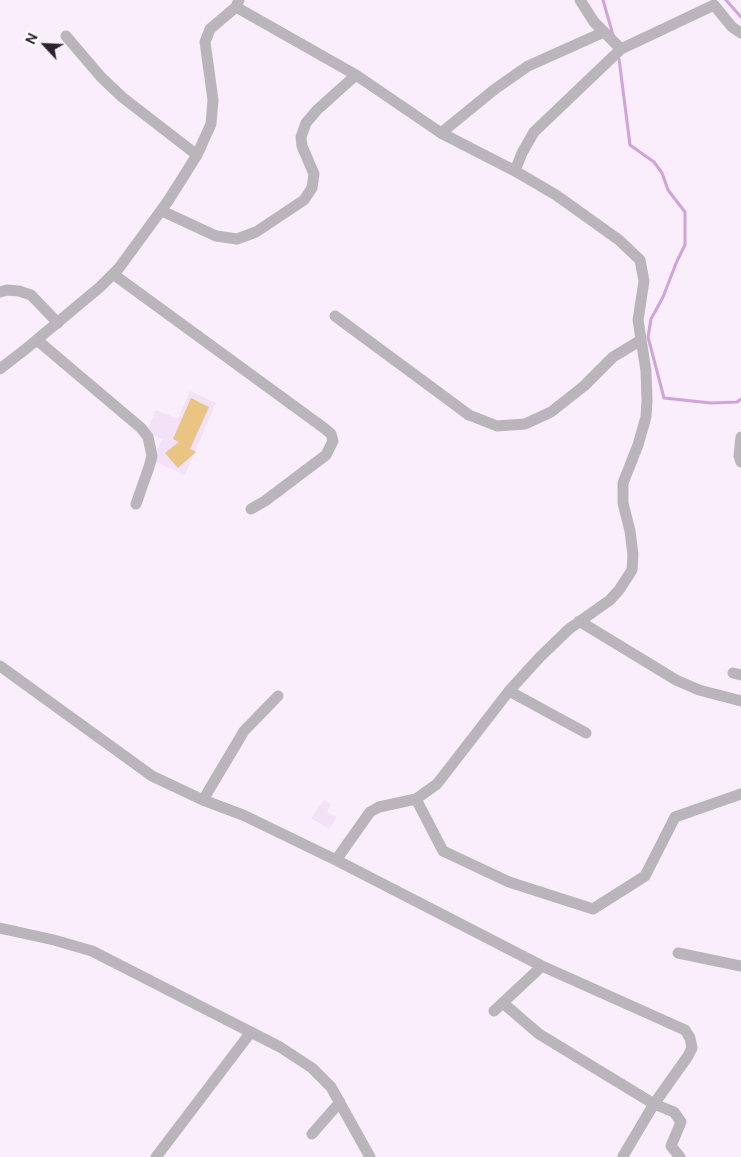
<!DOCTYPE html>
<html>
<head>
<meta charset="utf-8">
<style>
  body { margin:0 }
  #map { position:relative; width:741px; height:1157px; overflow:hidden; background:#faeefd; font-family:"DM Sans",sans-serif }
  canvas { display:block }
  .north { position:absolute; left:20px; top:20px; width:50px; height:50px; -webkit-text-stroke:4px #fff; paint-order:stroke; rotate:295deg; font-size:14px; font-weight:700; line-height:20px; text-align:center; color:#2a252b }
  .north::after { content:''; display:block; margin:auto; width:18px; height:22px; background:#2a252b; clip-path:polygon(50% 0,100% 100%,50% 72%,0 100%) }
</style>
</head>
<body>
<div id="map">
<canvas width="741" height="1157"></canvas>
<div class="north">N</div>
</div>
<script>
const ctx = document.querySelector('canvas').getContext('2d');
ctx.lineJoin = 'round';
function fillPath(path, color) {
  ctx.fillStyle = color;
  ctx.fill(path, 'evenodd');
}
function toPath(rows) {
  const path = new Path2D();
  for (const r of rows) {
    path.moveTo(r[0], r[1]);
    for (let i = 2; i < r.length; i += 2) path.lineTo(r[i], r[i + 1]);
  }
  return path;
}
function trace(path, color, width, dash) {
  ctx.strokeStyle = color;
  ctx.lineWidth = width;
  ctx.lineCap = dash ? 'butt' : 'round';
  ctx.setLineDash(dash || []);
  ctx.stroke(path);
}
const built = toPath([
  [190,391,216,403,185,475,153,461,162,439,147,432,156,410,178,419],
  [324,800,331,804,327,812,337,817,329,829,311,818]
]);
const stream = toPath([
  [603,0,613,35],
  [726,0,741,17],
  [619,59,630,145,654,162,662,173,668,190,685,212,685,245,677,261,663,297,651,319,648,337,664,398,711,403,737,402,741,399]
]);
const building = toPath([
  [191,398,209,407,190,449,196,452,178,468,165,453,179,442,173,439]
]);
const street = toPath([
  [580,0,594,22,621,49],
  [236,7,356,75,441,133,515,171,556,195,619,240,640,260,644,281,638,320,646,371,647,401,646,417,638,445,623,483,623,503,630,531,633,555,632,570,619,590,610,600,569,629,540,657,509,691,437,784,416,799,379,807,370,812,336,860],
  [66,36,101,77,122,97,197,155],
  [441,133,495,89,528,66,604,32],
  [515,171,522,153,534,132,621,49,714,5,732,27,741,33],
  [162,211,216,236,237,239,256,232,304,200,312,188,314,174,302,146,301,137,306,123,317,110,356,75],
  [113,274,324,428,331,434,333,441,326,455,265,501,251,509],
  [0,292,7,290,19,291,31,295,58,323],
  [335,316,469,415,497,426,525,424,551,412,584,386,613,357,641,340],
  [37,340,141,428,148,437,152,456,149,467,136,504],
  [0,369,27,348,100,287,119,268,168,201,197,155,211,124,213,100,205,42,210,29,236,7,239,0],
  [741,437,739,456,741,462],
  [579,621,676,680,699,690,741,701],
  [0,666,152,776,203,800,243,815,336,860,542,966,685,1030,690,1038,692,1048,688,1056,654,1104,623,1156],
  [733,673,741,675],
  [509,691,586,733],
  [416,799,443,851,509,882,593,909,645,876,675,817,741,794],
  [203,800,244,731,278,696],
  [0,928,54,940,92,951,280,1047,312,1068,331,1087,370,1157],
  [678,953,741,966],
  [503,1003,539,1034,654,1104,674,1112,681,1122,671,1146,680,1157],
  [494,1011,542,966],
  [312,1134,340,1102],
  [156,1157,251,1032]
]);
fillPath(built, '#f2e1f7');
trace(stream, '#d0a3db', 3);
fillPath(building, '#e9c483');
trace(street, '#bab5bb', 11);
</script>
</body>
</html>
